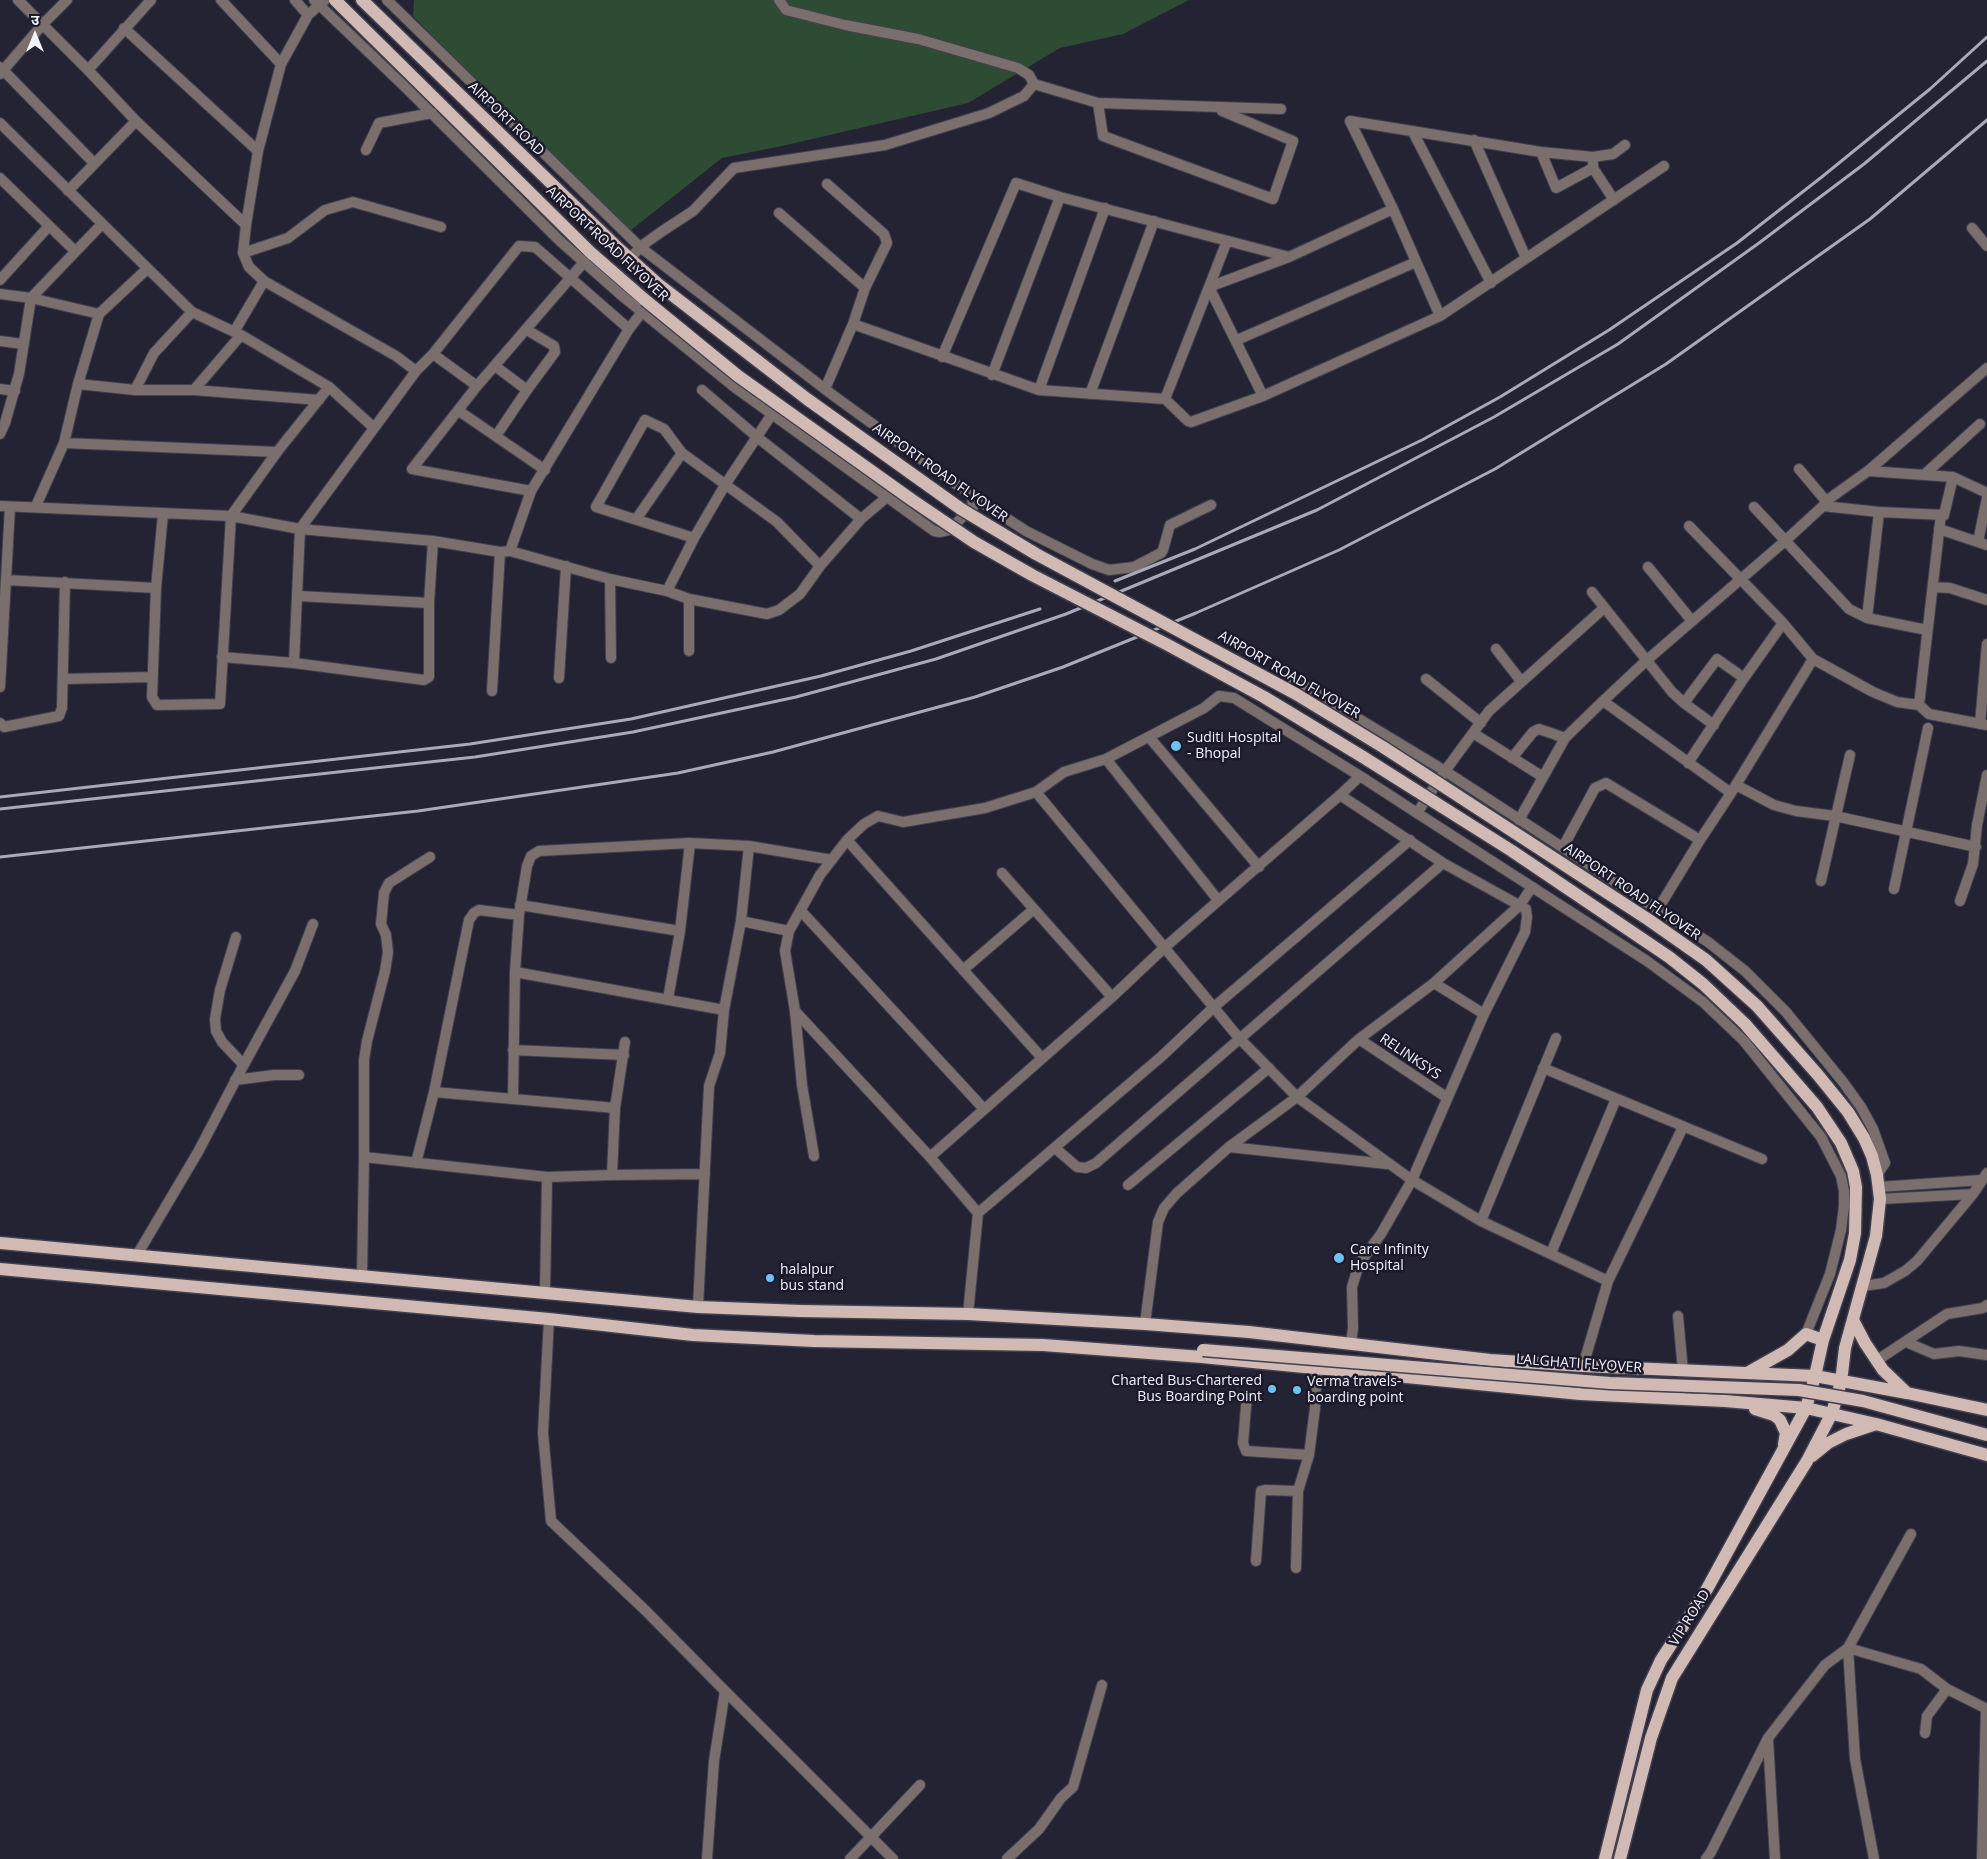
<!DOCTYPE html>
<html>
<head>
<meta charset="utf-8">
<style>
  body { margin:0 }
  #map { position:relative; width:1987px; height:1859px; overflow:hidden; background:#242334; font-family:"Open Sans","Noto Sans Devanagari",sans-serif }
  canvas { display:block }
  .north { position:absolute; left:10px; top:10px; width:50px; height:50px; -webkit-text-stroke:4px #1b192a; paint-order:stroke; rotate:0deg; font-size:14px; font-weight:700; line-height:20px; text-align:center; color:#f2f2fe }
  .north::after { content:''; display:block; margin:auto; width:18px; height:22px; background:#f2f2fe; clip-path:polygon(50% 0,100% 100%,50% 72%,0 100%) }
</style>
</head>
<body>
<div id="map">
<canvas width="1987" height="1859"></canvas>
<div class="north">उ</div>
</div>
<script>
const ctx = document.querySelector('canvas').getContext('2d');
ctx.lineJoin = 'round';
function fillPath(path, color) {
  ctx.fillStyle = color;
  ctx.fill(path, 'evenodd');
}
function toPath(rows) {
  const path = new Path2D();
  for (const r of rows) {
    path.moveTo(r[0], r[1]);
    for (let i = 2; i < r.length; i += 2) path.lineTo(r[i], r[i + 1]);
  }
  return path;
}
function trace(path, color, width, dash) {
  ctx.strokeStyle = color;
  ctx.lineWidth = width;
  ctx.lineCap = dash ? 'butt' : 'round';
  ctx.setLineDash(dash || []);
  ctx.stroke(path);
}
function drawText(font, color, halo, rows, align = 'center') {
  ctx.font = font + ' "Open Sans",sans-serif';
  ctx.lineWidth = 5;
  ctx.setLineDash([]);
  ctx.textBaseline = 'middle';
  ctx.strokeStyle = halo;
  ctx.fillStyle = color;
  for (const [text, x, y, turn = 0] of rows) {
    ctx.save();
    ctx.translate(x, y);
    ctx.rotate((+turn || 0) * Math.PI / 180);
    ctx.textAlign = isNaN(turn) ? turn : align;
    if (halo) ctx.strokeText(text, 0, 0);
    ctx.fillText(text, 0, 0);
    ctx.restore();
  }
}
const green = toPath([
  [414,0,1189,0,1123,34,1060,48,968,103,782,146,722,158,626,234,413,16]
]);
const minor = toPath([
  [18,0,88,70,136,121,246,225],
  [221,0,281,64],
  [295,0,308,15],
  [325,0,308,15,281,64,258,151,246,225,243,253,249,267,264,281,396,356,416,371],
  [779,0,786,10,845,25,918,39,1018,68,1029,75,1034,84,1098,103,1281,109],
  [124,28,258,151],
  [0,67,94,163],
  [88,70,151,0],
  [0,74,43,24,67,0],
  [1098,103,1103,136,1273,199,1293,141,1222,111],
  [1350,121,1541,152,1593,157,1613,154,1625,145],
  [1350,121,1393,209,1440,316],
  [0,123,192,312,241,335,329,387,373,427],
  [1413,132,1491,283],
  [1474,140,1526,258],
  [366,150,379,123,432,113],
  [1541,152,1556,188,1593,168],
  [1593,163,1593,168,1614,200],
  [0,178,75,251],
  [68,191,136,121],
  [779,213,865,288],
  [1972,228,1987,246],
  [243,253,288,238,325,210,353,202,441,227],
  [630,259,640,247,661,232,693,211,734,168,885,145,989,113,1024,96,1034,84],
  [0,280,49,226],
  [0,294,31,298,99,314],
  [853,324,1039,390,1165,399,1188,421,1191,422,1263,396,1440,316,1664,166],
  [234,332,264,281],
  [1237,340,1416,262],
  [0,341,23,344],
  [433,354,477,386],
  [942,357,1016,183,1060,197,1289,257],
  [495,366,527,390,555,352,554,346,527,330],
  [992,375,1060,197],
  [78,384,135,390,194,390,319,400],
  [0,389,15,391],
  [825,389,853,324,865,288,887,243,884,234,827,184],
  [135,390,154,353,192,312],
  [194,390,241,335],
  [702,390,757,437,861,519],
  [1039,390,1105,208],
  [1090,394,1154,221],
  [1263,396,1209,287,1289,257,1393,209],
  [1165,399,1227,241],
  [459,411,545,470],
  [0,434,5,423,19,374,31,298,102,224],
  [496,436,527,390],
  [64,443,277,452],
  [1799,469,1826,501],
  [1868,471,1953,477,1987,493],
  [1924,475,1980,424],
  [531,491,412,469,477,386,584,262],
  [972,496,1026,531,1092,564,1109,570,1134,567,1161,553,1163,550,1170,525,1211,505],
  [0,506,231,516,300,529,433,541,500,552,510,551,610,579,667,591,689,599,767,614,779,610,800,594,820,566,861,519,887,497],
  [36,506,64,443,78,384,99,314,147,269],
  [1823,506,1879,512,1944,515,1953,477],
  [1754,507,1849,609,1867,618,1927,630],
  [163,514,156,588,152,697,157,705,220,704,231,516,277,452,329,387],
  [1941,514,1919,705,1929,714,1987,725],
  [637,518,682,453],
  [1689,526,1783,623,1813,659,1873,692,1897,702,1919,705],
  [1939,529,1987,545],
  [694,538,596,507,645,420,664,429,682,453,777,522,820,566],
  [1978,542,1987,498],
  [510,551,531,491,629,329,642,312],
  [1648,567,1692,621],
  [610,579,611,658],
  [6,580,156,588],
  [1933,587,1950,588,1987,600],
  [667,591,694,538,725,485,772,414],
  [1592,592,1672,692,1684,703,1714,725],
  [298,596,429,603],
  [1867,618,1879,512],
  [1496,649,1521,681],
  [689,651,689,599],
  [222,657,294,663,424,680,429,677,429,603,433,541],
  [294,663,300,529,416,371,433,354,519,246,535,247,629,329],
  [559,678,566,566],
  [1291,678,1445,771,1489,711,1604,608],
  [63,679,152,677],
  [1426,679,1481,723],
  [0,687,10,507],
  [492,691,500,552],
  [1603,701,1731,793],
  [1684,703,1717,659,1744,678],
  [0,723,4,727,59,716,62,708,65,582],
  [1980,724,1987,644],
  [1473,733,1543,777],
  [1149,737,1259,867],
  [1512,758,1533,732,1539,729,1565,738],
  [1106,759,1218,900],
  [1688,763,1744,678,1783,623],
  [1360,776,1417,813],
  [1736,785,1774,805,1796,811,1835,816,1976,847],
  [1036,792,1239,1038,1297,1097,1412,1180,1481,1221,1608,1281],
  [1519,820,1565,738,1603,701,1647,660,1785,541,1823,506,1826,501,1868,471,1987,368],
  [847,840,1042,1058],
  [1563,847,1595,788,1606,783,1700,840],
  [430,857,389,883,384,893,381,924,386,935,388,952,385,971,367,1041,364,1060,364,1157,547,1177,612,1175,615,1108,625,1042],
  [1002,873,1112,997],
  [1821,881,1850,755],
  [1894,889,1928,728],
  [1960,901,1973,864,1977,825,1987,775],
  [520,905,680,931],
  [1658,909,1700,840,1731,793,1813,659],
  [801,911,984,1109],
  [741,921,789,931],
  [963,970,1034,909],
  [515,972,724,1010],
  [1434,983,1484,1014],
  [668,999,680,931,690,843],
  [795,1011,930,1157,978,1213],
  [1359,1039,1446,1097],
  [513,1050,624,1055],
  [242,1068,295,971,313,924],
  [1543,1068,1762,1159],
  [235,1080,274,1075,299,1075],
  [434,1092,615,1108],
  [513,1098,515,972,519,915,527,866,531,856,539,851,690,843,749,846,832,860],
  [1229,1147,1387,1164],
  [1055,1148,1077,1167,1086,1168,1096,1163,1443,863],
  [814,1156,802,1085,795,1011,785,951,789,931,820,875,847,840,864,824,878,816,903,822,985,808,1036,792,1064,772,1106,759,1204,708,1219,696,1234,698,1360,776,1340,795,1443,863,1526,909,1527,917,1525,932,1484,1014,1412,1180,1381,1234,1359,1264,1352,1287,1353,1328,1351,1343],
  [930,1157,1112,997,1164,948,1340,795],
  [416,1163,434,1092,469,920,474,913,479,910,519,915],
  [612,1175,705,1174],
  [1128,1185,1269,1068],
  [1481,1221,1556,1038],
  [1551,1253,1616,1099],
  [137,1255,198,1152,242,1068,242,1063,222,1042,216,1031,215,1019,220,990,236,937],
  [362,1277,364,1157],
  [545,1293,547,1177],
  [698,1307,709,1086,720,1053,724,1010,741,921,749,846],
  [968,1314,978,1213,1162,1056,1214,1007,1410,840],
  [1678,1316,1683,1371],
  [549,1319,543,1433,551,1521,645,1610,725,1691],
  [1145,1324,1158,1222,1164,1208,1177,1193,1229,1147,1297,1097,1359,1039,1434,983,1520,905,1532,887],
  [1906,1342,1934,1354,1959,1351,1987,1355],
  [1876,1361,1947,1314,1983,1308,1987,1305],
  [1583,1366,1608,1281,1683,1127],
  [1247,1395,1243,1443,1246,1451,1309,1455],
  [1256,1561,1261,1491,1265,1490,1298,1491],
  [1296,1568,1298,1491,1309,1455,1315,1408,1317,1368],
  [1925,1733,1927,1716,1947,1689],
  [1768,1739,1775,1859],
  [707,1859,714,1761,725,1691,871,1837,850,1859],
  [893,1859,871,1837,920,1785],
  [1007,1859,1039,1829,1061,1798,1073,1787,1102,1685],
  [1706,1859,1711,1852,1768,1738,1825,1665,1848,1648,1911,1534],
  [1874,1859,1855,1759,1848,1648,1921,1669,1947,1689,1987,1709],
  [1982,1859,1986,1709]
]);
const tertiary = toPath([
  [314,0,404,86,560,241,620,294,737,389,934,531,940,532,949,530,973,507,972,496,834,396,640,247,387,0],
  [1878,1187,1982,1180],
  [1880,1199,1973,1194],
  [1863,1286,1884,1283,1905,1271,1917,1261,1973,1194,1987,1173],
  [1806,1334,1830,1274,1841,1230,1844,1206,1844,1191,1841,1176,1821,1137,1744,1041,1703,1002,1647,961,1417,813,1445,771,1708,942,1745,971,1786,1012,1843,1082,1861,1107,1873,1129,1885,1163,1877,1175]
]);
const primary = toPath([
  [335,0,590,252,645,300],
  [362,0,618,248,658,284],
  [0,1243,698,1307,801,1311,968,1314,1145,1324,1249,1332,1490,1360,1583,1366,1815,1376,1907,1393,1987,1410],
  [0,1269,549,1319,693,1335,814,1341,1043,1345,1202,1357,1580,1394,1725,1401,1806,1408,1876,1424,1987,1455],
  [1853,1320,1865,1343,1883,1370,1907,1393],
  [1749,1372,1788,1350,1806,1334,1823,1340],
  [1755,1409,1774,1415,1780,1420,1786,1433,1784,1444],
  [1812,1456,1828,1443,1846,1434,1876,1424],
  [1605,1859,1647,1690,1661,1660,1707,1589,1806,1408,1815,1376,1823,1340,1850,1260,1855,1233,1856,1187,1853,1171,1841,1143,1817,1107,1745,1024],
  [1620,1859,1651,1738,1672,1678,1807,1461,1832,1413,1841,1382,1845,1348,1876,1236,1880,1199,1877,1175,1872,1156,1864,1138,1848,1112,1818,1075,1757,1006]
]);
const rail = toPath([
  [1115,581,1195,549,1422,440,1500,397,1609,330,1737,243,1823,176,1930,89,1987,37],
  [0,797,470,744,631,719,821,676,911,651,1040,609],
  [0,809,475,757,633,732,796,697,936,659,1066,614,1317,510,1494,417,1618,344,1759,243,1864,164,1987,61],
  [0,857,418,811,678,773,773,752,975,697,1063,667,1196,613,1339,550,1495,469,1666,364,1870,219,1987,120]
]);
const primaryBridge = toPath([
  [658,284,807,399,961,509,1036,554,1296,694,1383,747,1649,920,1706,960,1757,1006],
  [645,300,738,376,912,500,974,542,1032,575,1168,645,1264,697,1363,757,1512,851,1669,957,1703,984,1745,1024],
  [1203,1350,1610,1383,1799,1390,1863,1401,1987,1435]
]);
const markers = [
  [1176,746,6,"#6dc2f3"],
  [1339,1258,6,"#6dc2f3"],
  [770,1278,5,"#6dc2f3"],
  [1272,1389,5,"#6dc2f3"],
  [1297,1390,5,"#6dc2f3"]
];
const streetNames = [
  ["AIRPORT ROAD",506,119,44],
  ["AIRPORT ROAD FLYOVER",607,244,43],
  ["AIRPORT ROAD FLYOVER",940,473,35],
  ["AIRPORT ROAD FLYOVER",1289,675,30],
  ["AIRPORT ROAD FLYOVER",1632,892,34],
  ["RELINKSYS",1410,1057,34],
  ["LALGHATI FLYOVER",1579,1364,4],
  ["VIP ROAD",1690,1618,-58]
];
const poiNames = [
  ["Suditi Hospital",1187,738],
  ["- Bhopal",1187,754],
  ["Care Infinity",1350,1250],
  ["Hospital",1350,1266],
  ["halalpur",780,1270],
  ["bus stand",780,1286],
  ["Charted Bus-Chartered",1262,1381,"right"],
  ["Bus Boarding Point",1262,1397,"right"],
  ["Verma travels-",1307,1382],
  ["boarding point",1307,1398]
];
fillPath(green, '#2d4c33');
trace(minor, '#414050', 12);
trace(tertiary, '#414050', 12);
trace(primary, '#414050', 15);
trace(minor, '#7a6f6c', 10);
trace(tertiary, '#7a6f6c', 10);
trace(primary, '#d1bab3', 12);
trace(rail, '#a9a9b7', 3);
trace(primaryBridge, '#414050', 15, []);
trace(primaryBridge, '#d1bab3', 12);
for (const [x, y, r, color] of markers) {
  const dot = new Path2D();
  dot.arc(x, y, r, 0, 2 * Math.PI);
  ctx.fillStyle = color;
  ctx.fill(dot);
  trace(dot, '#1b192a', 2);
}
drawText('14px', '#f2f2fe', '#1b192a', streetNames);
drawText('14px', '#f2f2fe', '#1b192a', poiNames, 'left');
</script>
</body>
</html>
